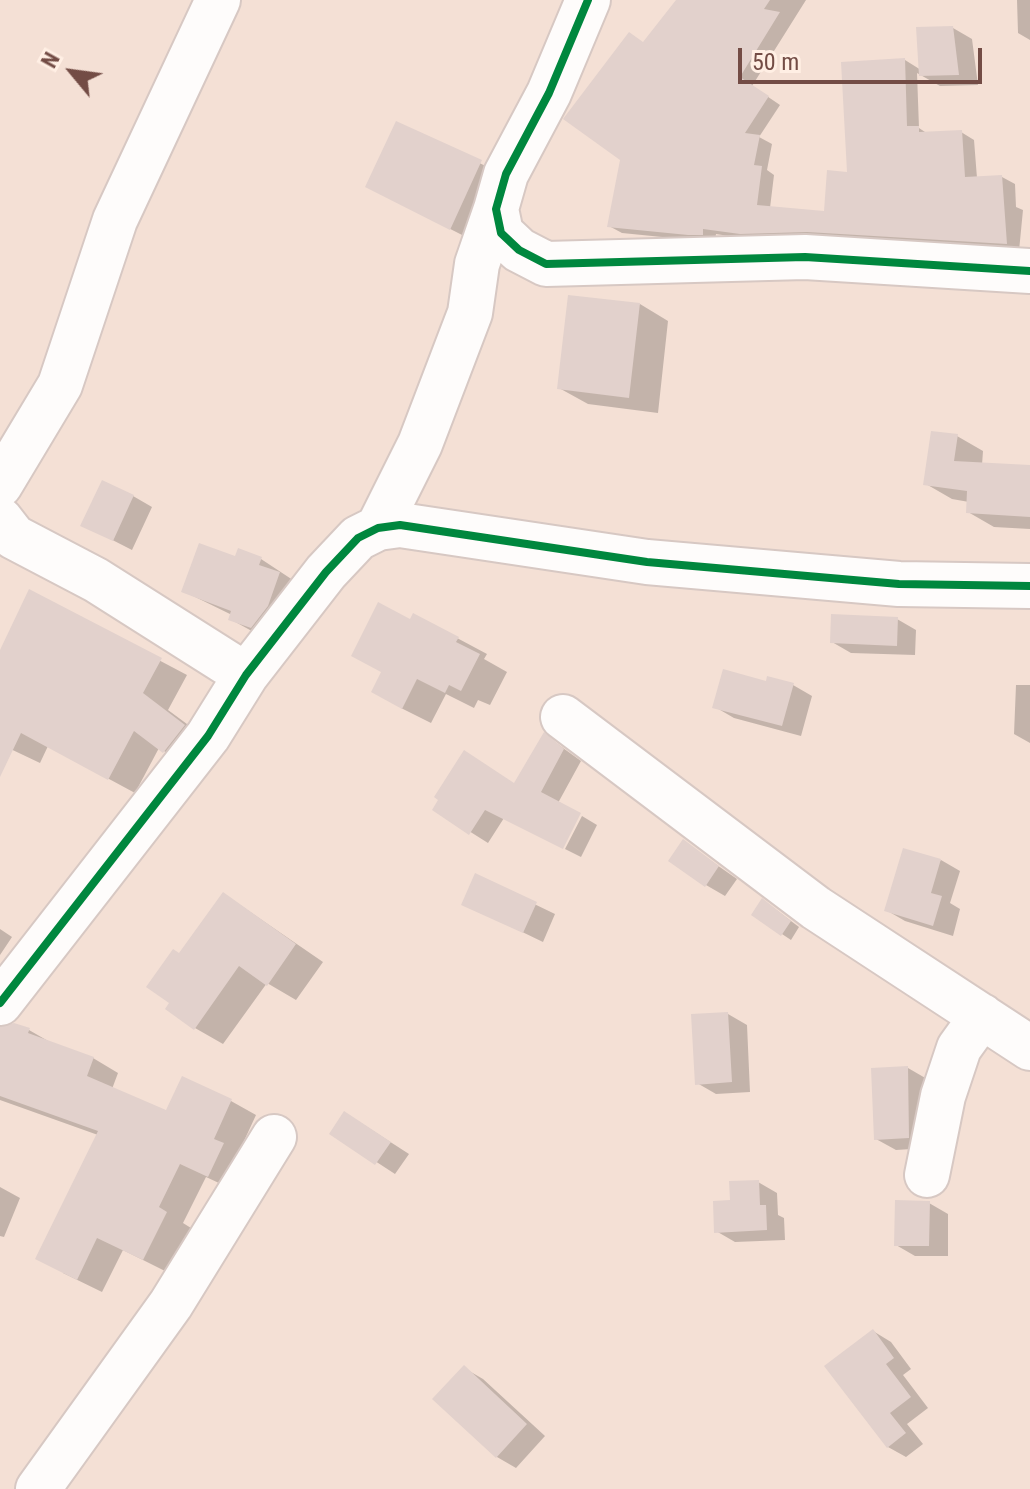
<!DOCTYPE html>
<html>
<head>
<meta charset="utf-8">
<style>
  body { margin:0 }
  #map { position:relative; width:1030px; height:1489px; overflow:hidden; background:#f6ebe4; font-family:"Roboto Condensed",sans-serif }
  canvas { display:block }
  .north { position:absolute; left:32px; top:32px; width:80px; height:80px; -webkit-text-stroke:6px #ffefe4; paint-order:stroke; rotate:299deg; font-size:22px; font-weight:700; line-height:32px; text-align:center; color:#734c45 }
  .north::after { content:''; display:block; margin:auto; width:28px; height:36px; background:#734c45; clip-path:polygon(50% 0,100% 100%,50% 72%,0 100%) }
  .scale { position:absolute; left:738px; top:48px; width:244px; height:36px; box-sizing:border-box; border:4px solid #734c45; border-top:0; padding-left:10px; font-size:24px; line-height:28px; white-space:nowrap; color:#734c45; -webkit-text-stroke:6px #ffefe4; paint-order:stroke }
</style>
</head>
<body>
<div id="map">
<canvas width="1030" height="1489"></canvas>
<div class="north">N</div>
<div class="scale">50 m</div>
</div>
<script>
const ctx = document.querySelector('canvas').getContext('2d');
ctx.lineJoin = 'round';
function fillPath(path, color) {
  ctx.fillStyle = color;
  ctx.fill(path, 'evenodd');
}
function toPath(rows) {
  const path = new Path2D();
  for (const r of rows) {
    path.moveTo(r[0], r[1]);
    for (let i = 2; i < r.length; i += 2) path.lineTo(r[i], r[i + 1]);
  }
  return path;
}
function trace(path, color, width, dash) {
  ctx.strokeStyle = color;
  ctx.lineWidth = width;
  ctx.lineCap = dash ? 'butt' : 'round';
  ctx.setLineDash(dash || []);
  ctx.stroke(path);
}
const residential = toPath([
  [0,0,1030,0,1030,1489,0,1489]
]);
const shadow = toPath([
  [677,0,806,0,752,86,780,105,759,137,772,144,767,170,774,175,770,208,825,213,849,174,905,60,921,70,953,28,972,39,978,85,940,86,917,73,919,128,928,134,961,132,974,140,977,178,1002,177,1015,184,1016,207,1023,210,1019,251,754,240,716,234,715,241,702,241,622,233,609,226,645,43],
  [1017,0,1030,0,1030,40,1018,33],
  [397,123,500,173,470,239,387,197],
  [640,304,668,321,658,413,588,404,559,388],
  [957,436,983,451,982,465,1030,467,1030,529,994,527,968,512,969,502,952,499,926,484],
  [133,496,152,507,132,550,83,525],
  [261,559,308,590,259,635,230,619,232,615,183,591],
  [30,592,187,675,168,710,210,741,190,767,159,748,135,793,48,746,40,763,0,744,0,654],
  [414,615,487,654,484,659,507,672,490,705,478,700,474,708,446,694,431,723,401,708],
  [897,619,916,630,915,655,851,653,832,642],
  [793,685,812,696,801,736,734,718,715,707],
  [1016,685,1030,685,1030,743,1014,734],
  [545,735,581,761,558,803,504,818,488,843,434,809,516,785],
  [582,816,597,825,581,857,565,849],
  [684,842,737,879,725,896,706,885],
  [941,860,960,871,950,903,960,909,953,936,905,921,886,910],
  [476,876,555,914,543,942,464,904],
  [224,894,323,962,296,1000,267,983,223,1044,195,1028,179,955],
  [771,906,799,927,791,940,782,934],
  [0,929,12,937,0,955],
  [728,1014,747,1025,750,1092,716,1094,697,1083],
  [0,1028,29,1030,55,1045,93,1058,118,1073,112,1089,167,1112,231,1101,256,1115,238,1154,234,1190,206,1177,183,1223,191,1228,169,1273,123,1250,102,1292,63,1273,98,1135,0,1100],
  [908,1068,927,1079,927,1148,896,1150,876,1139],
  [364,1125,409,1154,395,1174,332,1133],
  [758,1182,777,1193,778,1215,784,1218,785,1240,735,1242,716,1231,732,1202],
  [0,1187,20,1198,4,1237,0,1236],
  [929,1203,948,1214,948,1256,915,1256,896,1245],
  [873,1331,891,1342,911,1369,903,1375,928,1408,907,1424,923,1444,906,1457,888,1447],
  [464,1368,483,1379,545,1436,516,1468,497,1457]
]);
const building = toPath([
  [676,0,770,0,764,9,780,12,740,77,769,96,745,133,760,135,754,165,762,166,757,205,824,211,827,170,847,172,841,62,905,58,907,126,919,126,919,132,962,130,965,177,1002,175,1007,244,807,232,740,234,703,229,703,235,688,235,607,227,620,160,563,119,629,32,643,42],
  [953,26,959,75,919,76,916,27],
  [396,121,482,160,450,230,365,187],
  [568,295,640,303,629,398,557,389],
  [931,431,958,434,954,461,1030,465,1030,517,966,513,967,491,923,485],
  [102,480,134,495,113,541,80,526],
  [199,543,235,556,238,548,262,557,259,565,280,572,268,606,251,628,228,620,231,611,181,592],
  [29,589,162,658,143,693,185,725,163,753,134,731,108,780,21,733,0,777,0,650],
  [378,602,410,619,413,613,459,637,456,642,480,654,461,691,449,685,445,693,417,679,402,709,371,692,381,672,351,656],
  [831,614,898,617,897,646,830,643],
  [723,669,766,681,767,676,794,683,782,726,712,708],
  [544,732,564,749,541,792,581,813,563,849,485,810,469,835,432,810,438,800,434,797,464,750,514,783],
  [683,839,719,866,705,887,668,861],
  [903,848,941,859,931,893,942,896,933,926,884,911],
  [475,873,537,902,523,933,461,905],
  [223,892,296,944,267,986,239,966,194,1030,165,1009,169,1003,146,987,173,949,179,953],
  [762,898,791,921,781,936,751,915],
  [728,1012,732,1082,695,1085,691,1014],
  [14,1023,30,1028,28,1033,94,1057,87,1076,166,1110,182,1076,232,1099,214,1139,224,1143,208,1177,180,1164,159,1207,167,1212,143,1260,97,1238,77,1280,35,1259,98,1131,0,1096,0,1027],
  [908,1066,909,1138,874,1140,871,1068],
  [344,1111,391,1142,375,1165,329,1134],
  [759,1180,760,1205,766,1205,767,1230,714,1233,713,1201,730,1200,729,1181],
  [895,1200,930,1201,929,1246,894,1246],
  [873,1329,894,1358,886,1364,911,1397,890,1413,906,1433,887,1448,824,1366],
  [464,1365,527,1424,496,1458,432,1399]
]);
const minor = toPath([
  [588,0,549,93,506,174,496,209,501,233,519,250,546,264,805,257,1030,271],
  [0,485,60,385,115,220,218,0],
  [0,519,14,537,96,580,246,675],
  [378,528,420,444,470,313,477,264,496,209],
  [563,717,816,908,1030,1048],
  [0,1003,208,736,246,675,326,572,358,538,378,528,400,525,647,562,899,584,1030,586],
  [927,1175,943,1096,959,1048,982,1016],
  [38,1489,171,1304,274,1137]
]);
const cycleway = toPath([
  [588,0,549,93,506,174,496,209,501,233,519,250,546,264,805,257,1030,271],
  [0,1003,208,736,246,675,326,572,358,538,378,528,400,525,647,562,899,584,1030,586]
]);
fillPath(residential, '#f4e0d5');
fillPath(shadow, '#0003');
fillPath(building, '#e2d1cc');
trace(minor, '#d7c8c3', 48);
trace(minor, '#fefcfb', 44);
trace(cycleway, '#00873e', 8);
</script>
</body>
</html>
